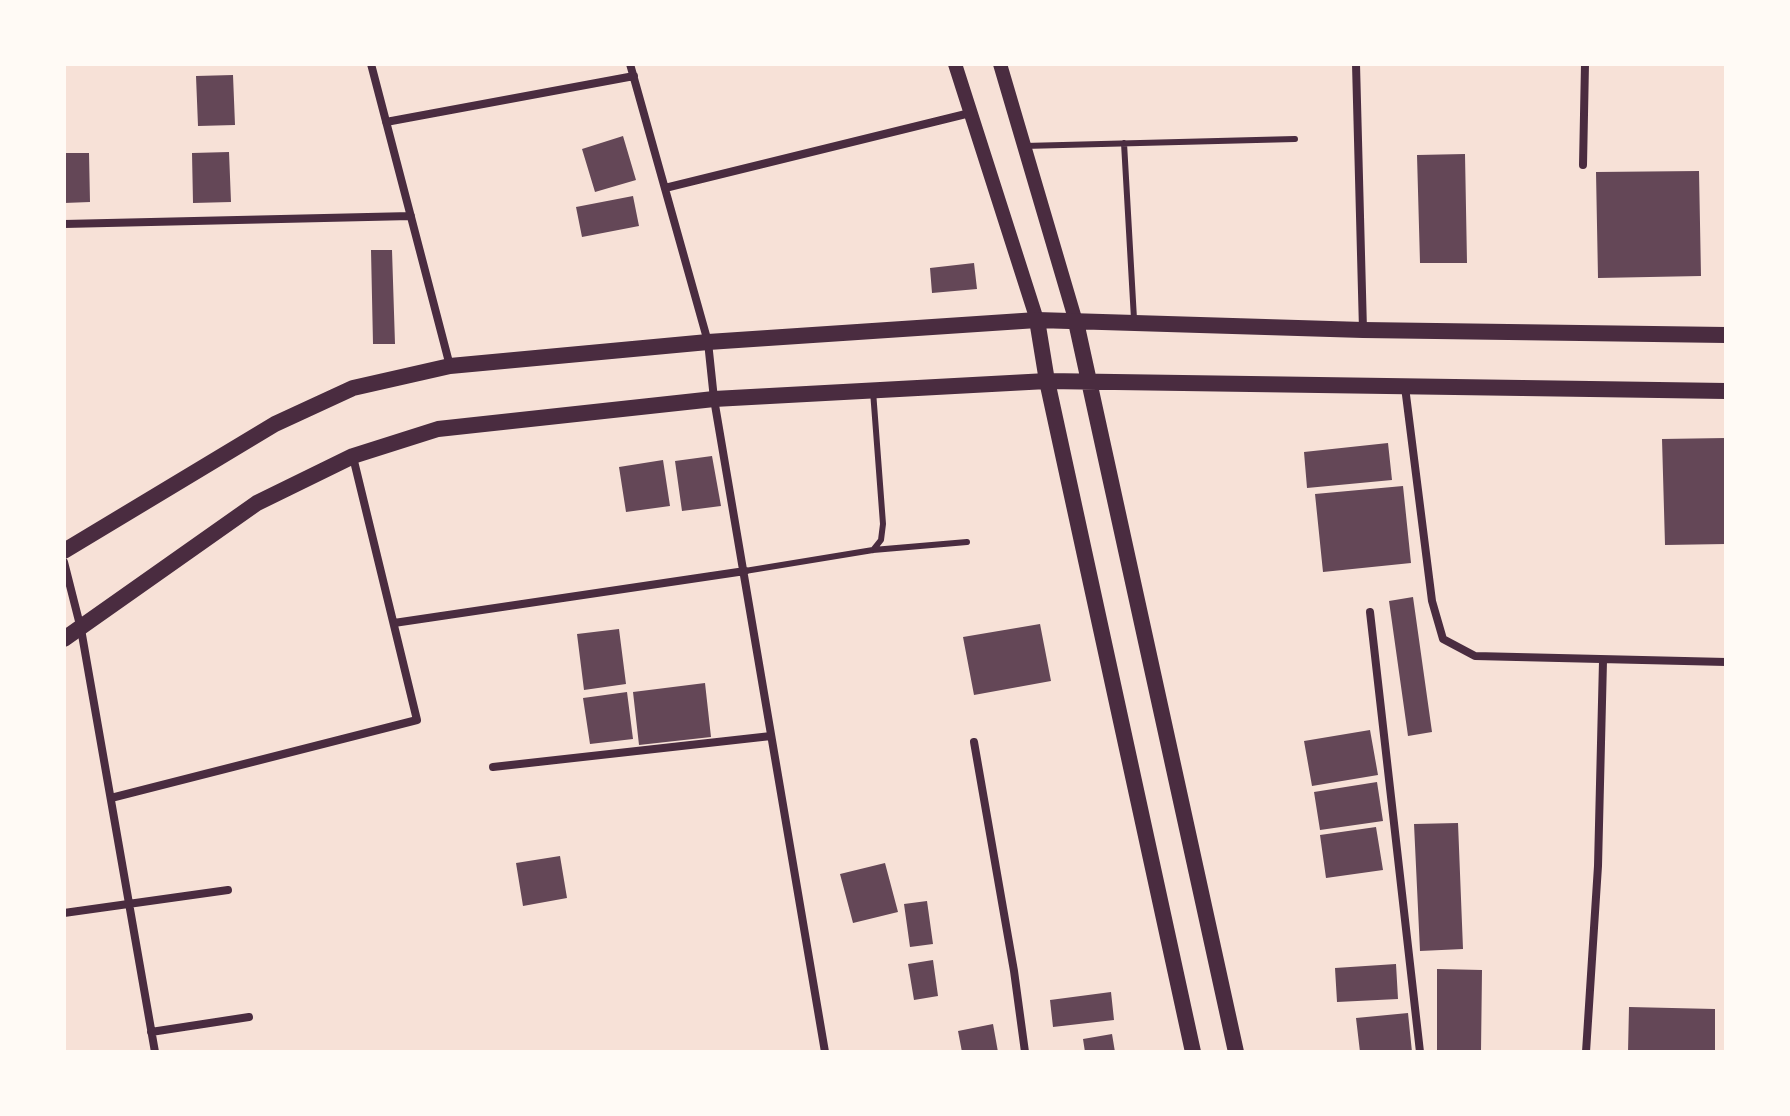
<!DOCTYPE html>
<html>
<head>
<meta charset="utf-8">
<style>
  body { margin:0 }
  #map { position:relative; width:1790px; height:1116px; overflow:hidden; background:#f7e1d7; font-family:"Times New Roman",serif }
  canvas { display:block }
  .frame { position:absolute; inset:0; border:66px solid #fffaf5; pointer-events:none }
</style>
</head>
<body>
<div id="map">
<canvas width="1790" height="1116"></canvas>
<div class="frame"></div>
</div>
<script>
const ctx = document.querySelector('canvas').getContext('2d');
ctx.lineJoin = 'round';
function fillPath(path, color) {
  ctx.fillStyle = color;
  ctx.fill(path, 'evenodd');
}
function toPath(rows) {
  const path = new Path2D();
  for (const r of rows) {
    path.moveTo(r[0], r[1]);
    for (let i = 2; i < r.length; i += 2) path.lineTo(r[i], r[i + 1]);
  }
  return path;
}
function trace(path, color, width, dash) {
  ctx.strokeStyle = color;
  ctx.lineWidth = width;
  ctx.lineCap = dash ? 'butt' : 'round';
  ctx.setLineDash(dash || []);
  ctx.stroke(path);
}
const building = toPath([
  [233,75,235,125,198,126,196,76],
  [623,136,636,180,595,192,582,149],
  [229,152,231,202,193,203,192,153],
  [64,153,89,153,90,202,64,203],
  [1465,154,1467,263,1420,263,1417,155],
  [1699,171,1701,276,1598,278,1596,172],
  [633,196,639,226,582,237,576,207],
  [371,250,392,250,395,344,373,344],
  [974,263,977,289,932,293,930,268],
  [1726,438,1726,544,1665,545,1662,439],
  [1388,443,1392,480,1307,488,1304,452],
  [712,456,721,506,682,511,675,461],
  [663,460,670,506,626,512,619,467],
  [1403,486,1411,563,1323,572,1315,494],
  [1413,597,1432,732,1408,736,1389,601],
  [1040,624,1051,681,974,695,963,637],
  [619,629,626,684,584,690,577,634],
  [705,683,711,737,639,745,633,692],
  [627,692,633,739,590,744,583,698],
  [1370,730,1378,775,1312,786,1304,741],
  [1377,782,1383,821,1320,830,1314,792],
  [1458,823,1463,949,1420,951,1414,824],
  [1376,827,1383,870,1326,878,1320,835],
  [560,856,567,898,523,906,516,863],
  [885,863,898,912,853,923,840,874],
  [927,901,933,944,910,947,904,904],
  [933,960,938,996,914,1000,908,964],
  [1396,964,1398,999,1337,1002,1335,968],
  [1437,969,1482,970,1481,1052,1437,1052],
  [1111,992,1114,1020,1053,1027,1050,1000],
  [1629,1007,1715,1009,1715,1052,1628,1052],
  [1408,1013,1412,1052,1360,1052,1356,1018],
  [993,1024,998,1052,962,1052,958,1031],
  [1112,1034,1115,1052,1085,1052,1083,1039]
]);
const service = toPath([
  [1124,143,1134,319],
  [1024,146,1295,139],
  [873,550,881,540,883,524,873,391],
  [745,571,873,550,967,542]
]);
const minor = toPath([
  [371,64,450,366],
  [630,64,708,342,714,399,825,1052],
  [1356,64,1363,330],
  [386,122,634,76],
  [1583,165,1585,64],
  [665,188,970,113],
  [64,224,411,216],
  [1405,387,1432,601,1443,639,1475,656,1726,662],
  [64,562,81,629,155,1052],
  [1370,612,1420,1052],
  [394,623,745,571],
  [974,742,1014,971,1025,1052],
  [493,767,771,736],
  [111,798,417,720,353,457],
  [64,913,228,890],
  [151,1032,249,1017],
  [1586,1052,1598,866,1603,661]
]);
const tertiary = toPath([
  [955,64,1037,320],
  [1000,64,1076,322]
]);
const secondary = toPath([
  [1037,320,1047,381,1193,1052],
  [1076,322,1236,1052],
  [64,551,275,424,353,388,450,366,708,342,1037,320,1363,330,1726,335],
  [64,639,257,503,353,456,438,429,714,399,1047,381,1726,391]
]);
fillPath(building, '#644757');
trace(service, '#4a2c40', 6);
trace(minor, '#4a2c40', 8);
trace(tertiary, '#4a2c40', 14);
trace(secondary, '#4a2c40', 16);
</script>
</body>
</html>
